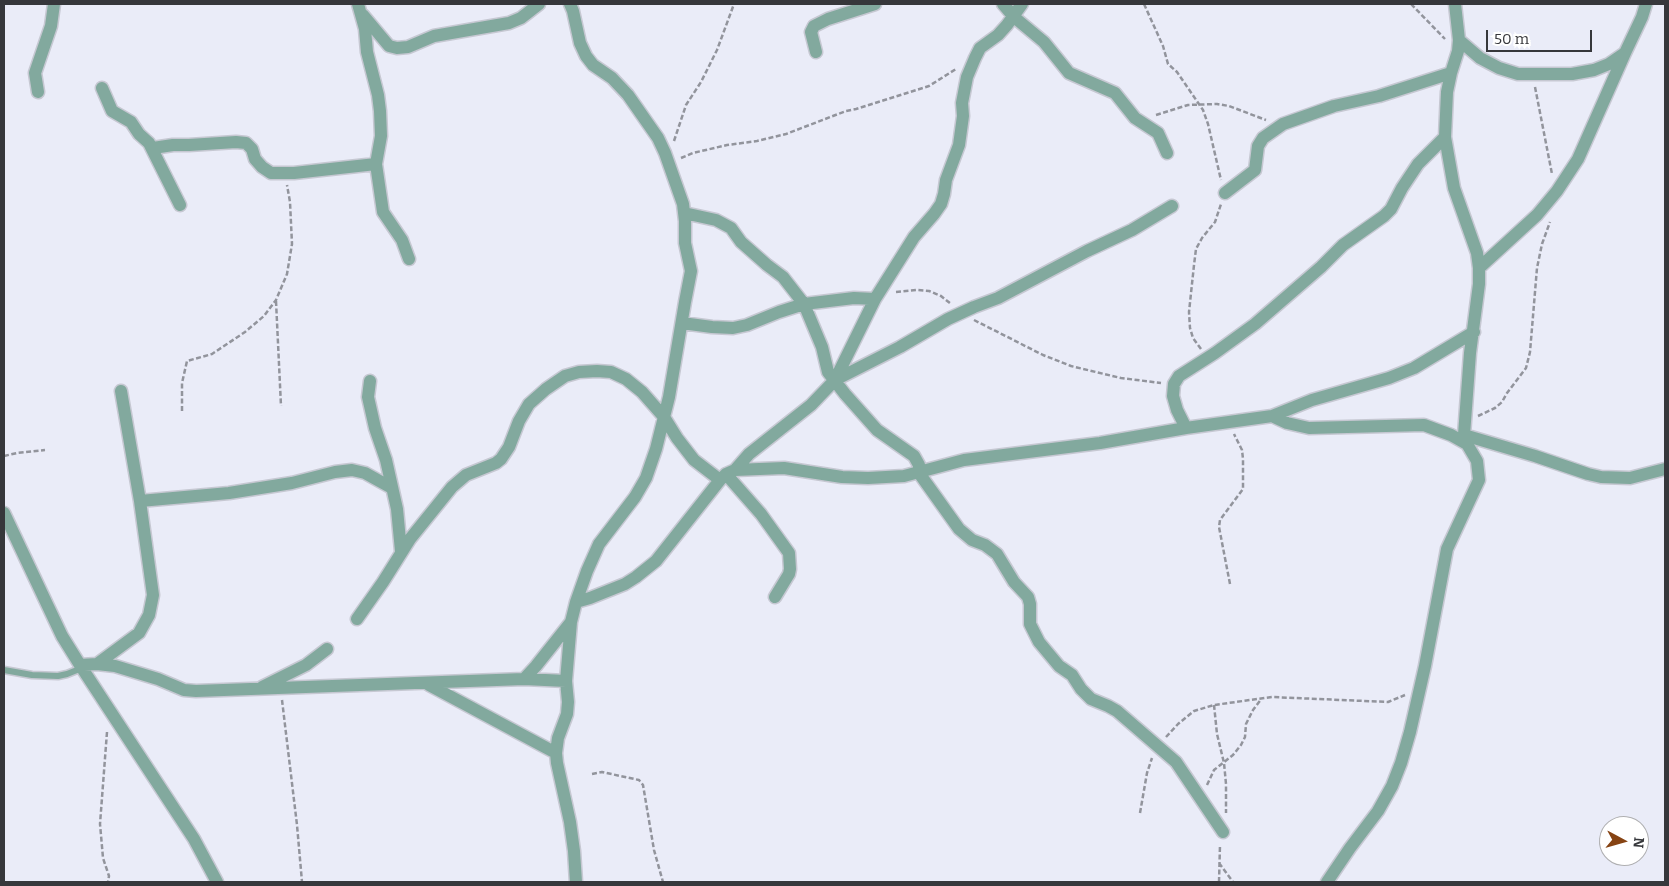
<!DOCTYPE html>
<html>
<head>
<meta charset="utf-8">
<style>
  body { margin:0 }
  #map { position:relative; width:1669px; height:886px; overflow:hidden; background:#eaecf8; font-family:Bitter,serif }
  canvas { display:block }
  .frame { position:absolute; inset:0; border:5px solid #36373b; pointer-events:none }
  .north { position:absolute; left:1599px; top:816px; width:50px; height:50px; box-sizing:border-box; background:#fff; border:1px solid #afafb1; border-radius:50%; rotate:96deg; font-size:14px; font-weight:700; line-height:20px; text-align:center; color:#36373b }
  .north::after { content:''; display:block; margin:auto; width:18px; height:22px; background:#864313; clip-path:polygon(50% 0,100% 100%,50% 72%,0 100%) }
  .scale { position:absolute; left:1486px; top:30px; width:106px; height:22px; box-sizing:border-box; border:2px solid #36373b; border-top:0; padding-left:6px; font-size:15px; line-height:18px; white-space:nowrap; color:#36373b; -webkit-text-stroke:4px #fff; paint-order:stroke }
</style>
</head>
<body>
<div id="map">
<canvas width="1669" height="886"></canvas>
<div class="frame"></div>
<div class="north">N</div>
<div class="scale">50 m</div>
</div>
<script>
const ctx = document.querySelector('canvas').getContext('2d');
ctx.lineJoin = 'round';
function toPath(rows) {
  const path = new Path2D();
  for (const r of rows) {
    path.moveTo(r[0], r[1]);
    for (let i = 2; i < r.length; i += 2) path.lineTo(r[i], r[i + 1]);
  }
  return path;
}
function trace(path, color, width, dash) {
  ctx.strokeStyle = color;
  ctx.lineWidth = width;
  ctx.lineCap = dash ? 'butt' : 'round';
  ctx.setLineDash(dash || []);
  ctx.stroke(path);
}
const path = toPath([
  [1144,4,1163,46,1168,64,1177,72,1203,110,1208,124,1221,180],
  [1411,4,1445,39],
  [1535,87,1552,174],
  [1156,115,1188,105,1217,104,1229,106,1266,120],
  [674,141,686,105,701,82,717,50,734,4],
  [681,158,693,153,727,145,757,141,786,134,846,111,856,109,929,86,956,69],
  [896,292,917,290,929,291,941,296,951,304],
  [276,301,281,406],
  [974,320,1043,355,1071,366,1121,378,1161,383],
  [1201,349,1193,338,1190,328,1189,312,1194,265,1196,249,1202,238,1215,222,1221,204],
  [182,411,182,383,187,361,212,354,245,332,264,316,276,300,287,274,292,244,290,202,287,185],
  [1478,416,1495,408,1502,402,1507,393,1526,368,1530,352,1537,268,1542,244,1550,222],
  [4,456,17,453,45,450],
  [1230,584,1219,527,1220,520,1243,489,1243,459,1242,450,1234,434],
  [282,700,297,825,302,882],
  [1214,705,1217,734,1224,763,1226,784,1226,813],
  [107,732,100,824,103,858,109,876,108,882],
  [1166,737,1178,724,1194,711,1214,705,1272,697,1388,702,1405,695],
  [592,774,602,772,639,780,643,785,654,850,663,882],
  [1207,785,1214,770,1233,755,1241,745,1245,737,1246,724,1253,710,1262,698],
  [1140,813,1147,773,1152,758],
  [1219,863,1233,882],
  [1219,882,1220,845]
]);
const service = toPath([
  [4,670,32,675,58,676,67,674,82,668]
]);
const minor = toPath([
  [570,4,573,11,580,43,586,56,593,65,612,78,628,95,658,138,665,153,683,204,685,221,685,243,691,271,685,302,669,397,656,449,646,478,635,497,599,544,587,571,576,602],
  [1003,4,1014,17,1044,42,1069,73,1115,93,1135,118,1158,133,1167,153],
  [363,15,389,46,397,48,408,47,434,36,509,23,521,18,539,4],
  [1459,40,1480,58,1499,68,1518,74,1572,74,1594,70,1609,64,1625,53],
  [816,52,811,32,814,26,828,19,875,4],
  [102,88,112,111,131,122,139,134,149,143,180,205],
  [38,92,35,73,51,26,54,4],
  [153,148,173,145,189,145,236,142,246,143,252,149,255,159,262,167,271,173,294,173,376,164,381,136,380,111,378,95,367,52,365,29,358,4],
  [376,164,383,212,402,240,409,259],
  [1225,193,1255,170,1258,146,1263,138,1283,124,1334,106,1379,96,1451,73],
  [684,213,716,220,731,228,741,242,767,265,783,277,804,304,822,347,828,372,845,394,877,430,914,456,919,465,919,473,959,529,972,540,985,545,997,554,1014,582,1028,597,1030,604,1030,624,1039,642,1059,666,1072,675,1081,689,1091,699,1108,706,1117,711,1176,762,1223,832],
  [1479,268,1537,215,1557,191,1578,159,1625,53,1642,17,1646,4],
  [682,323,712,327,733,328,747,325,779,312,804,304,854,298,875,299],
  [835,380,900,347,948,319,974,307,998,298,1087,251,1132,230,1172,206],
  [370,381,368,397,375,428,386,460,397,509,401,551],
  [1272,416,1287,423,1309,428,1424,425,1451,435,1467,444],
  [1186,428,1177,410,1173,396,1174,384,1179,376,1215,353,1255,324,1321,267,1343,245,1384,216,1391,209,1402,188,1418,164,1445,137],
  [1464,435,1535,456,1588,474,1601,477,1630,478,1665,469],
  [735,470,749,454,811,405,835,380,875,299,914,237,934,214,941,204,944,194,946,180,959,145,963,116,962,103,967,77,975,58,980,48,998,35,1007,25,1022,4],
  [726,474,761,514,789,553,790,569,789,574,775,597],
  [140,501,229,493,292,483,335,472,352,470,365,473,392,488],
  [4,513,62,636,80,665,194,839,217,882],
  [357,619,383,582,410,539,452,487,466,475,496,463,501,459,509,447,519,421,529,404,546,389,565,376,579,372,597,371,611,372,626,379,642,392,664,417,677,438,694,460,720,480],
  [571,622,566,681,568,702,567,714,558,738,556,753,557,763,570,822,574,851,576,882],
  [97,664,139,633,149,615,153,595,140,501,121,391],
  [80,665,97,664,115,666,158,679,184,690,196,691,524,679,536,666,571,622,576,602,590,598,625,584,636,577,656,561,720,480,726,474,735,470,784,468,842,477,868,478,904,476,964,460,1100,443,1186,428,1272,416,1312,400,1389,378,1414,368,1474,332],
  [524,679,566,681],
  [429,685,556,753],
  [262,687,306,665,327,649],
  [1327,882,1350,848,1378,811,1392,786,1401,763,1410,732,1425,666,1447,549,1479,480,1477,461,1467,444,1464,435,1470,353,1479,284,1479,268,1477,253,1454,188,1445,137,1447,92,1451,73,1458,51,1459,40,1455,4]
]);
trace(service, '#c6c8d2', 9);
trace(minor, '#c6c8d2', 15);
trace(path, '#92949c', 2.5, [5, 2.5]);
trace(service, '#82a99e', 6);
trace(minor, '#82a99e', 12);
</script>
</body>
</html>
